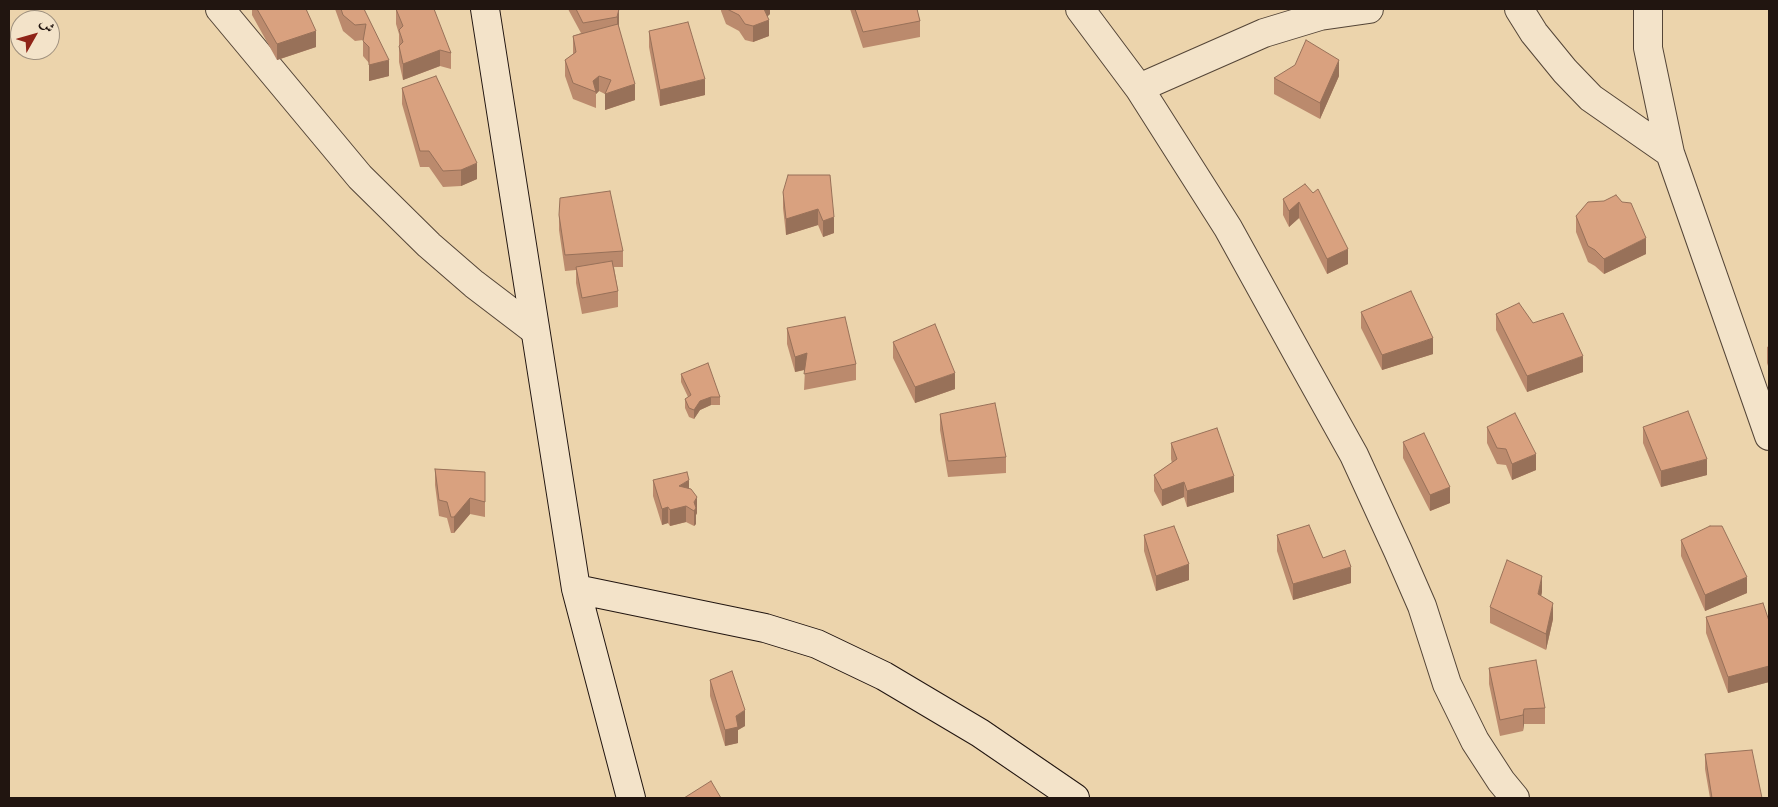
<!DOCTYPE html>
<html>
<head>
<meta charset="utf-8">
<style>
  body { margin:0 }
  #map { position:relative; width:1778px; height:807px; overflow:hidden; background:#ecd4ac; font-family:"Sorts Mill Goudy",Amiri,serif }
  canvas { display:block }
  .frame { position:absolute; inset:0; border:10px solid #211510; pointer-events:none }
  .north { position:absolute; left:10px; top:10px; width:50px; height:50px; box-sizing:border-box; background:#f3e3c9; border:1px solid #9f917f; border-radius:50%; rotate:52deg; font-size:14px; font-weight:700; line-height:20px; text-align:center; color:#211510 }
  .north::after { content:''; display:block; margin:auto; width:18px; height:22px; background:#8f2418; clip-path:polygon(50% 0,100% 100%,50% 72%,0 100%) }
</style>
</head>
<body>
<div id="map">
<canvas width="1778" height="807"></canvas>
<div class="frame"></div>
<div class="north">ش</div>
</div>
<script>
const ctx = document.querySelector('canvas').getContext('2d');
ctx.lineJoin = 'round';
function toPath(rows) {
  const path = new Path2D();
  for (const r of rows) {
    path.moveTo(r[0], r[1]);
    for (let i = 2; i < r.length; i += 2) path.lineTo(r[i], r[i + 1]);
  }
  return path;
}
function trace(path, color, width, dash) {
  ctx.strokeStyle = color;
  ctx.lineWidth = width;
  ctx.lineCap = dash ? 'butt' : 'round';
  ctx.setLineDash(dash || []);
  ctx.stroke(path);
}
function fillPath(path, color) {
  ctx.fillStyle = color;
  ctx.fill(path, 'evenodd');
}
const street = toPath([
  [220,9,360,177,429,245,474,284,533,329],
  [1080,9,1139,88,1228,228,1301,360,1354,455,1398,551,1422,606,1447,684,1475,741,1501,781,1515,798],
  [1519,9,1534,33,1565,71,1591,98,1670,153],
  [1648,9,1648,48,1670,153,1769,436],
  [1139,88,1264,33,1320,16,1369,9]
]);
const secondary = toPath([
  [485,9,576,589,631,798],
  [576,589,765,628,817,644,884,676,980,733,1075,798]
]);
const wall = toPath([
  [252,9,306,9,316,47,277,60,252,15],
  [335,9,364,9,389,76,369,81,369,63,363,56,363,40,355,41,343,31],
  [396,9,451,53,451,69,440,66,403,80,399,62,399,34,396,24],
  [568,9,619,9,619,27,635,100,605,110,605,94,599,91,596,94,596,108,573,99,565,76,565,60,573,54,573,36,581,33],
  [721,9,770,9,770,14,767,16,769,36,753,42,745,40,739,31,726,24,721,11],
  [850,9,917,9,920,21,920,37,863,48],
  [649,31,705,95,660,106,649,47],
  [1339,76,1320,119,1274,94,1274,78],
  [402,88,477,179,461,186,443,187,429,167,420,167,402,104],
  [830,175,834,233,823,237,818,225,786,235,783,208,783,192],
  [1313,193,1348,264,1327,274,1299,218,1289,227,1283,215,1283,199],
  [559,215,623,251,623,267,614,267,618,291,618,307,582,314,576,283,576,270,565,271,559,230],
  [1576,216,1646,254,1604,274,1595,266,1588,262,1576,232],
  [1361,312,1433,354,1382,370,1361,328],
  [1496,314,1533,323,1583,372,1527,392,1496,330],
  [787,328,856,364,856,380,804,390,805,370,795,372,787,344],
  [893,342,955,389,915,403,893,358],
  [1769,346,1769,369,1767,363,1767,347],
  [681,374,720,397,720,405,711,405,700,410,694,419,689,417,685,408,685,399,688,397,681,382],
  [940,414,1006,457,1006,473,948,477,940,430],
  [1487,427,1536,470,1512,480,1506,465,1497,464,1487,443],
  [1643,427,1707,475,1661,487,1643,443],
  [1403,442,1450,503,1430,511,1403,458],
  [1171,443,1234,492,1187,507,1184,497,1162,506,1154,491,1154,475,1172,463,1171,459],
  [435,469,485,472,485,517,470,514,454,533,451,533,447,518,439,516,435,485],
  [653,480,689,488,697,513,696,515,696,524,694,526,686,522,670,526,668,523,662,525,653,496],
  [1144,535,1189,580,1156,591,1144,551],
  [1277,535,1323,558,1351,583,1293,600,1277,551],
  [1681,540,1747,593,1705,611,1681,556],
  [1542,592,1541,596,1553,619,1546,650,1490,623,1490,607],
  [1706,617,1769,621,1769,682,1728,693,1706,633],
  [1489,668,1545,708,1545,724,1524,724,1523,731,1500,736,1489,684],
  [710,680,745,726,738,730,738,743,725,746,710,696],
  [1705,754,1762,798,1710,798,1705,769]
]);
const shadedWall = toPath([
  [619,9,619,24,617,33,617,17],
  [762,9,770,9,770,14,762,22],
  [769,20,769,36,753,42,753,26],
  [316,31,316,47,277,60,277,44],
  [440,50,440,66,403,80,403,64],
  [389,60,389,76,369,81,369,65],
  [1339,60,1339,76,1320,119,1320,103],
  [599,76,599,91,596,94,593,81],
  [705,79,705,95,660,106,660,90],
  [635,84,635,100,605,110,605,94],
  [477,163,477,179,461,186,461,170],
  [1299,202,1299,218,1289,227,1289,211],
  [818,209,818,225,786,235,786,219],
  [834,217,834,233,823,237,823,221],
  [1646,238,1646,254,1604,274,1604,259],
  [1348,249,1348,264,1327,274,1327,259],
  [1433,338,1433,354,1382,370,1382,355],
  [807,353,807,369,795,372,795,357],
  [1583,356,1583,372,1527,392,1527,376],
  [955,373,955,389,915,403,915,387],
  [711,397,711,405,700,410,694,419,694,410,700,401],
  [1536,454,1536,470,1512,480,1512,464],
  [1707,459,1707,475,1661,487,1661,471],
  [1234,476,1234,492,1187,507,1187,491],
  [689,480,689,496,679,486],
  [1184,482,1184,497,1162,506,1162,490],
  [1450,487,1450,503,1430,511,1430,495],
  [697,497,697,513,696,515,696,524,694,526,694,502],
  [470,498,470,514,454,533,454,517],
  [686,506,686,522,670,526,670,510],
  [668,507,668,523,662,525,662,509],
  [1189,564,1189,580,1156,591,1156,576],
  [1351,567,1351,583,1293,600,1293,584],
  [1542,576,1542,592,1538,610,1538,594],
  [1747,577,1747,593,1705,611,1705,595],
  [1553,603,1553,619,1546,650,1546,634],
  [1769,666,1769,682,1728,693,1728,677],
  [1524,709,1524,724,1523,731,1523,715],
  [745,710,745,726,738,730,738,743,725,746,725,730,736,716]
]);
const building = toPath([
  [257,9,306,9,316,31,277,44,257,9],
  [341,9,364,9,389,60,369,65,369,47,363,41,366,24,355,25,343,15,341,9],
  [396,9,434,9,451,53,440,50,403,64,399,46,403,42,399,30,403,26,396,9],
  [576,9,619,9,617,17,583,23,576,9],
  [727,9,764,9,769,20,753,26,745,24,739,15,727,9],
  [855,9,917,9,920,21,863,32,855,9],
  [688,22,705,79,660,90,649,31,688,22],
  [618,24,635,84,605,94,611,80,599,76,593,81,596,92,573,83,565,60,576,52,573,36,618,24],
  [1306,40,1339,60,1320,103,1274,78,1295,65,1306,40],
  [436,76,477,163,461,170,443,171,429,151,420,151,402,88,436,76],
  [788,175,830,175,834,217,823,221,818,209,786,219,783,192,788,175],
  [1305,184,1313,193,1318,189,1348,249,1327,259,1299,202,1289,211,1283,199,1305,184],
  [610,191,623,251,565,255,559,215,560,198,610,191],
  [1616,195,1622,202,1631,203,1646,238,1604,259,1595,250,1588,246,1576,216,1588,202,1604,201,1616,195],
  [612,261,618,291,582,298,576,267,612,261],
  [1411,291,1433,338,1382,355,1361,312,1411,291],
  [1519,303,1533,323,1563,313,1583,356,1527,376,1496,314,1519,303],
  [845,317,856,364,804,374,807,353,795,357,787,328,845,317],
  [935,324,955,373,915,387,893,342,935,324],
  [708,363,720,397,711,397,700,401,694,410,689,408,685,399,691,395,681,374,708,363],
  [995,403,1006,457,948,461,940,414,995,403],
  [1688,411,1707,459,1661,471,1643,427,1688,411],
  [1515,413,1536,454,1512,464,1506,449,1497,448,1487,427,1515,413],
  [1217,428,1234,476,1187,491,1184,482,1162,490,1154,475,1177,459,1171,443,1217,428],
  [1424,433,1450,487,1430,495,1403,442,1424,433],
  [435,469,485,472,485,502,470,498,454,517,451,517,447,502,439,500,435,469],
  [687,472,689,480,679,486,691,489,697,497,694,502,696,508,694,511,686,506,670,510,668,507,662,509,653,480,687,472],
  [1309,525,1323,558,1345,550,1351,567,1293,584,1277,535,1309,525],
  [1174,526,1189,564,1156,576,1144,535,1174,526],
  [1710,526,1722,526,1747,577,1705,595,1681,540,1710,526],
  [1507,560,1542,576,1538,594,1553,603,1546,634,1490,607,1507,560],
  [1763,603,1769,621,1769,666,1728,677,1706,617,1763,603],
  [1536,660,1545,708,1524,709,1523,715,1500,720,1489,668,1536,660],
  [732,671,745,710,736,716,738,727,725,730,710,680,732,671],
  [1752,750,1762,798,1712,798,1705,754,1752,750],
  [711,781,721,798,684,798,711,781]
]);
trace(street, '#544537', 30);
trace(secondary, '#211510', 30);
trace(street, '#f3e3c9', 28);
trace(secondary, '#f3e3c9', 28);
fillPath(wall, '#bb8a6d');
fillPath(shadedWall, '#987159');
fillPath(building, '#d9a17f');
trace(building, '#987159', 1);
</script>
</body>
</html>
